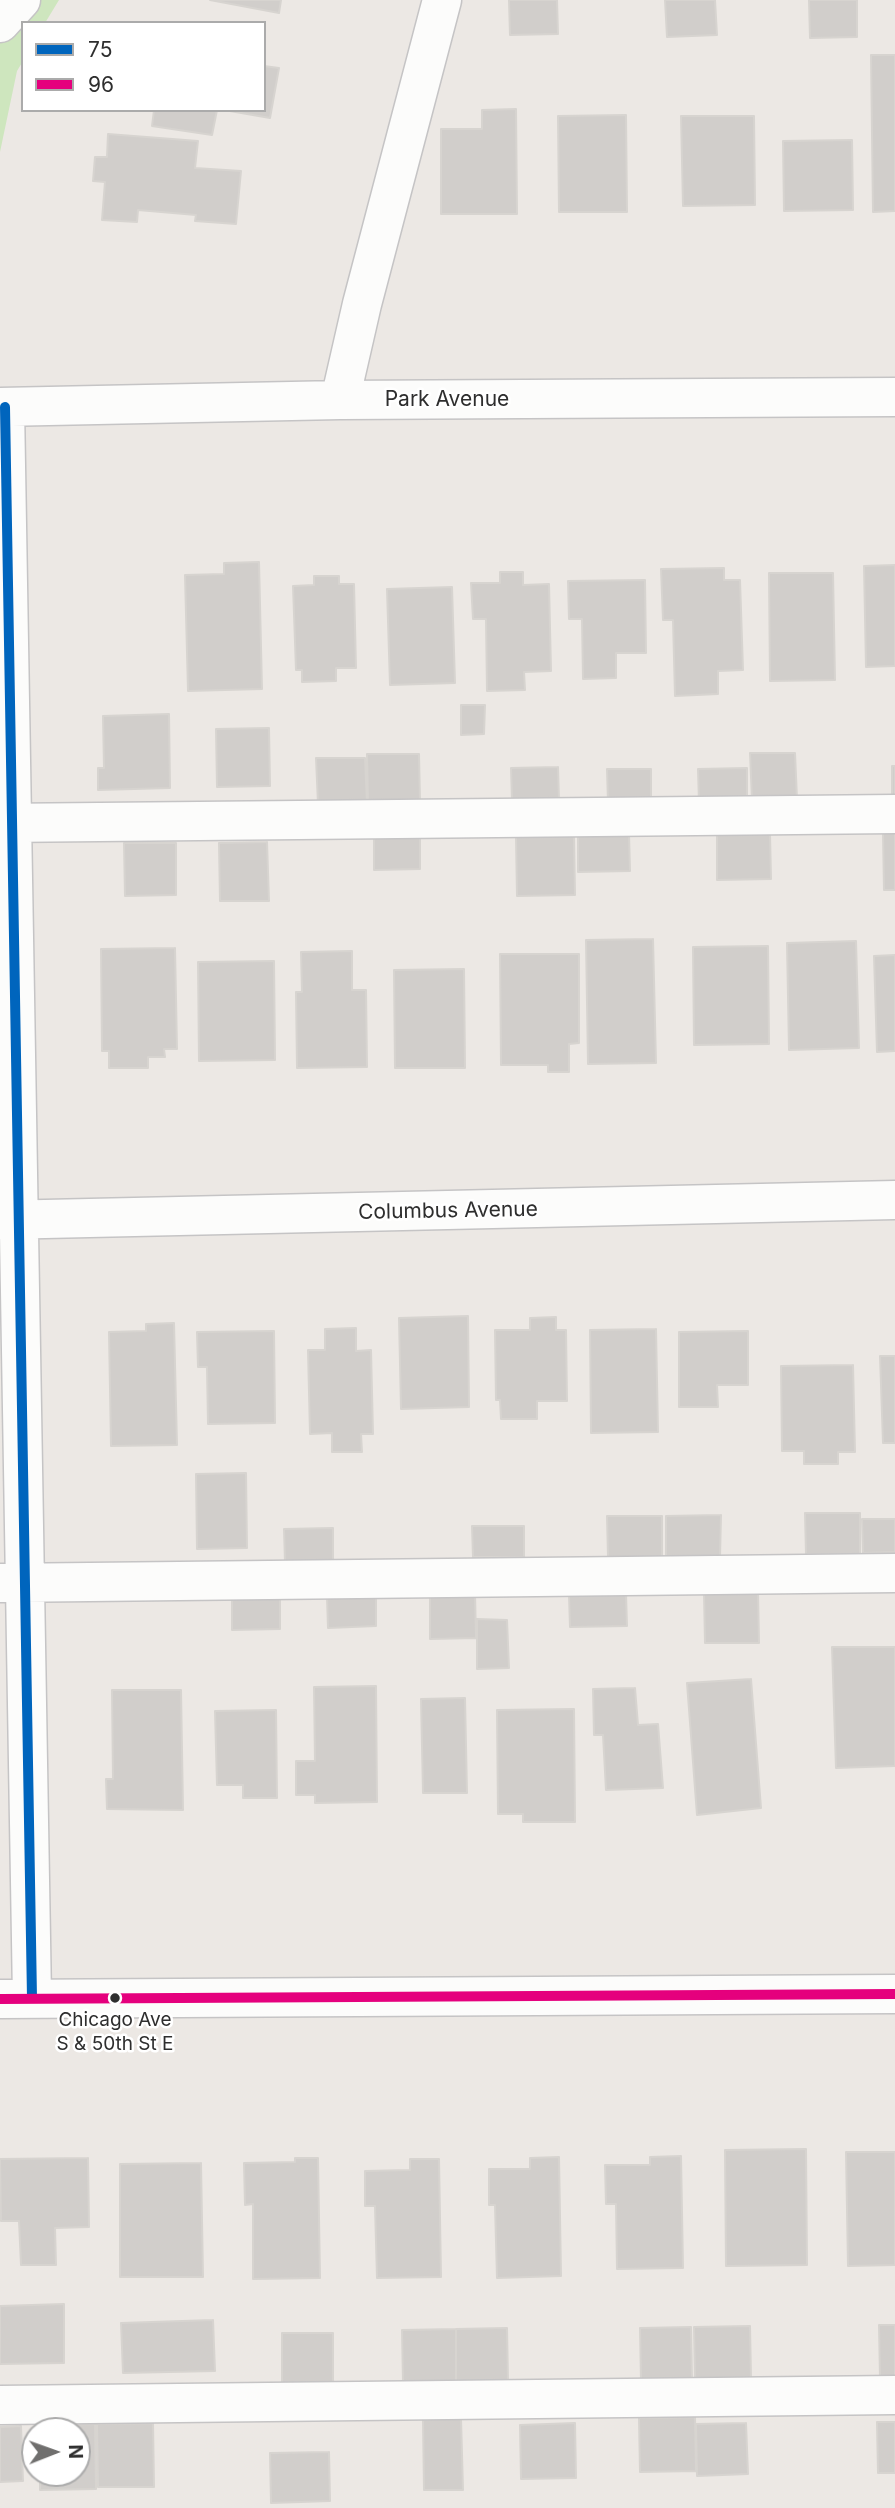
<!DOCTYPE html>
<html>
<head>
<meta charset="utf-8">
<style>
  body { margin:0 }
  #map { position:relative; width:895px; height:2508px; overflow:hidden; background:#ece8e4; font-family:Inter,sans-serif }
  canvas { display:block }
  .legend { position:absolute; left:21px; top:21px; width:245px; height:91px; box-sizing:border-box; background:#fff; border:2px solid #ababab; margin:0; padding:9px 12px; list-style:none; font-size:21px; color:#2e2e2e }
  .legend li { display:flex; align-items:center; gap:14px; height:35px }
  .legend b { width:35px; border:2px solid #ababab }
  .north { position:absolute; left:21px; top:2417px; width:70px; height:70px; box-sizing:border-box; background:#fff; border:2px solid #ababab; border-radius:50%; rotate:89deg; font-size:19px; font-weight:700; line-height:28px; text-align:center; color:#2e2e2e }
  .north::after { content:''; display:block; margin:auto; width:24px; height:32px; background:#706f6e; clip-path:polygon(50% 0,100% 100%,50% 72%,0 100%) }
</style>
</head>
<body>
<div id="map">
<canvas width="895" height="2508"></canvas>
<ul class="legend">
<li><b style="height:9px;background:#0065bd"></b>75</li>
<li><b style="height:9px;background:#e5007d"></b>96</li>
</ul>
<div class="north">N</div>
</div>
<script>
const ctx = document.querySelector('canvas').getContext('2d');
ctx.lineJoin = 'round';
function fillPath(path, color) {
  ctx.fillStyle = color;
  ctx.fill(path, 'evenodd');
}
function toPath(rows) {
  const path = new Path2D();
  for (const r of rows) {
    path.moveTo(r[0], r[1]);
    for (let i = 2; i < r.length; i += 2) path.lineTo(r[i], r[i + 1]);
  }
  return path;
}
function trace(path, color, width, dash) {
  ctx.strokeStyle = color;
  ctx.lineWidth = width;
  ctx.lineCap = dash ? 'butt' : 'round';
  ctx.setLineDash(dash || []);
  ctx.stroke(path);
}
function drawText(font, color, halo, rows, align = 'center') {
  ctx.font = font + ' Inter,sans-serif';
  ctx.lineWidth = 5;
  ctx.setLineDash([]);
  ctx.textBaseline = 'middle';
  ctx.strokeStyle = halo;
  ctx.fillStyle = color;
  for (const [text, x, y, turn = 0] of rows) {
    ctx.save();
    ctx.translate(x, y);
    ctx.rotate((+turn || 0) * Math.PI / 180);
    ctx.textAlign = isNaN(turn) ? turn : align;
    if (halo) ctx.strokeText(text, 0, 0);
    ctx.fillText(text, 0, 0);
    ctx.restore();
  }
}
const green = toPath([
  [0,0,59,0,45,23,23,23,23,61,17,71,0,152]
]);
const building = toPath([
  [210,0,281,0,279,13,210,0],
  [509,0,557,0,558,34,510,35,509,0],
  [665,0,715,0,717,35,667,37,665,0],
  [809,0,857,0,857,37,810,38,809,0],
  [871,55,895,55,895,211,873,212,871,55],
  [264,66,279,68,270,118,224,110,264,110,264,66],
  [516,109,517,214,441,214,441,129,482,129,482,110,516,109],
  [154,110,217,110,212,135,152,126,154,110],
  [626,115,627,212,559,212,558,116,626,115],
  [681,116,754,116,755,205,683,206,681,116],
  [108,134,198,141,195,168,241,171,236,224,195,221,196,215,138,210,137,222,102,220,105,182,93,181,95,157,107,157,108,134],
  [852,140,853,210,784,211,783,141,852,140],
  [259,562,262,689,188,691,185,575,224,574,224,563,259,562],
  [895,565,895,666,866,667,864,566,895,565],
  [724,568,724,580,740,580,743,670,718,671,718,694,675,696,673,620,663,620,661,569,724,568],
  [500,572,523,572,523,585,549,584,551,671,524,672,525,690,487,691,486,619,473,619,471,583,500,583,500,572],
  [769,573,833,573,835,680,770,681,769,573],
  [314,576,339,576,339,584,354,584,356,668,336,668,336,681,302,682,302,670,296,670,293,586,314,585,314,576],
  [645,580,646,653,616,653,616,678,583,679,582,619,569,619,568,581,645,580],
  [452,587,455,683,390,685,387,589,452,587],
  [461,705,485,705,484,734,461,735,461,705],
  [169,714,170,788,98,790,98,768,104,768,103,716,169,714],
  [269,728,270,786,217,787,216,729,269,728],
  [750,753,795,753,797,799,752,800,750,753],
  [367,754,419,754,420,802,368,803,367,754],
  [316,758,365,758,367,803,318,804,316,758],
  [892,766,895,766,895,799,892,799,892,766],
  [558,767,559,800,512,801,511,768,558,767],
  [747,768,747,802,699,803,698,769,747,768],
  [607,769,651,769,651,802,608,803,607,769],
  [883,833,895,833,895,890,884,890,883,833],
  [578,834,629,834,630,871,578,872,578,834],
  [770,834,771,879,717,880,717,835,770,834],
  [574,836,575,895,517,896,516,837,574,836],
  [374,837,420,837,420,869,374,870,374,837],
  [267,842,269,901,220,901,219,843,267,842],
  [124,843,176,843,176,895,125,896,124,843],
  [653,939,656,1063,588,1064,586,940,653,939],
  [856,941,859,1048,789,1050,787,943,856,941],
  [768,946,769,1044,694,1045,693,947,768,946],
  [175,948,177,1049,164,1049,165,1057,148,1057,148,1068,109,1068,109,1051,102,1051,101,949,175,948],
  [352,951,352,990,366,990,367,1067,297,1068,296,992,302,992,301,952,352,951],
  [500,954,579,954,579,1043,569,1044,569,1072,548,1072,548,1065,501,1065,500,954],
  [895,955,895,1051,877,1052,874,956,895,955],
  [274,961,275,1060,199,1061,198,962,274,961],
  [464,969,465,1068,395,1068,394,970,464,969],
  [468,1316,469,1407,401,1409,399,1318,468,1316],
  [556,1317,556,1330,566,1330,567,1401,537,1401,537,1419,501,1419,500,1400,496,1400,495,1330,530,1330,530,1318,556,1317],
  [174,1323,177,1445,111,1446,109,1332,146,1331,146,1324,174,1323],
  [356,1328,356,1351,371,1350,373,1434,361,1434,362,1452,332,1452,332,1433,310,1434,308,1350,325,1350,325,1329,356,1328],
  [656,1329,658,1432,591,1433,590,1330,656,1329],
  [274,1331,275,1423,208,1424,207,1367,198,1367,197,1332,274,1331],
  [748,1331,748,1385,717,1385,718,1407,679,1407,679,1332,748,1331],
  [880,1356,895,1356,895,1443,883,1443,880,1356],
  [853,1365,855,1452,838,1452,838,1464,804,1464,804,1451,782,1451,781,1366,853,1365],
  [246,1473,247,1548,197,1549,196,1474,246,1473],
  [805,1513,860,1513,860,1554,806,1554,805,1513],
  [721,1515,720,1557,666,1557,666,1516,721,1515],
  [607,1516,662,1516,662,1557,608,1557,607,1516],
  [862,1519,895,1519,895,1552,863,1553,862,1519],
  [472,1526,524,1526,524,1557,473,1557,472,1526],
  [333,1528,333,1561,285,1562,284,1529,333,1528],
  [758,1592,759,1643,705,1643,704,1593,758,1592],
  [475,1593,476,1638,430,1639,430,1594,475,1593],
  [280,1594,280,1629,232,1630,232,1595,280,1594],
  [626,1594,627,1626,570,1627,569,1595,626,1594],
  [376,1595,376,1626,328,1628,327,1597,376,1595],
  [477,1619,507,1620,509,1668,477,1669,477,1619],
  [832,1647,895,1647,895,1766,836,1768,832,1647],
  [751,1679,761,1808,697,1815,687,1683,751,1679],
  [376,1686,377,1802,315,1803,315,1795,296,1795,296,1761,315,1761,314,1687,376,1686],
  [635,1688,638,1725,658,1724,663,1788,606,1790,603,1735,594,1735,593,1689,635,1688],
  [112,1690,181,1690,183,1810,107,1809,106,1779,113,1779,112,1690],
  [465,1698,467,1793,423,1793,421,1699,465,1698],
  [574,1709,575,1822,523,1822,523,1814,498,1814,497,1710,574,1709],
  [276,1710,277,1798,243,1798,243,1785,217,1785,215,1711,276,1710],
  [806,2149,807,2265,726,2266,725,2150,806,2149],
  [846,2152,895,2152,895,2265,848,2266,846,2152],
  [681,2156,683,2268,617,2269,616,2204,606,2204,605,2165,650,2165,650,2157,681,2156],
  [559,2157,561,2276,497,2278,495,2205,489,2205,489,2169,530,2169,530,2158,559,2157],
  [88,2158,89,2227,55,2228,56,2265,21,2265,19,2221,1,2221,0,2159,88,2158],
  [295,2158,318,2158,320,2278,253,2279,253,2204,245,2205,244,2163,295,2162,295,2158],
  [410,2159,439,2159,441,2277,377,2278,375,2206,365,2206,365,2171,410,2170,410,2159],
  [201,2163,203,2277,120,2277,120,2164,201,2163],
  [64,2304,64,2363,0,2364,0,2306,64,2304],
  [213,2320,215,2371,123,2373,121,2323,213,2320],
  [879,2325,895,2325,895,2377,880,2378,879,2325],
  [750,2326,751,2379,695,2380,694,2327,750,2326],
  [691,2327,692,2380,641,2381,640,2328,691,2327],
  [507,2328,508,2381,456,2382,456,2329,507,2328],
  [456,2329,456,2382,403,2382,402,2330,456,2329],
  [282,2333,333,2333,333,2383,282,2384,282,2333],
  [695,2417,696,2471,640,2472,639,2418,695,2417],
  [461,2418,463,2490,424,2490,423,2420,461,2418],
  [877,2422,895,2422,895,2473,878,2473,877,2422],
  [153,2423,154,2487,98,2487,97,2424,153,2423],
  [575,2423,576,2478,521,2479,520,2425,575,2423],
  [746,2423,748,2474,697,2476,696,2424,746,2423],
  [95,2424,96,2489,40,2490,40,2473,77,2473,77,2431,39,2431,39,2425,95,2424],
  [21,2426,23,2481,0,2482,0,2427,21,2426],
  [329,2452,330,2501,271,2503,270,2453,329,2452]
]);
const minor = toPath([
  [0,23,21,0],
  [340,400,362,304,442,0],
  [0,407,340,400,895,397],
  [5,407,32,1998],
  [0,823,895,814],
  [0,1220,895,1200],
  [0,1583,895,1573],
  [0,1999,895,1994],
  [0,2405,895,2395]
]);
const bus1 = toPath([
  [5,407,32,1998]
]);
const bus2 = toPath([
  [0,1999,895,1994]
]);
const markers = [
  [115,1998,6,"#2e2e2e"]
];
const busNames = [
  ["Chicago Ave",115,2020],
  ["S & 50th St E",115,2044]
];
const streetNames = [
  ["Park Avenue",447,400],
  ["Columbus Avenue",448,1211,-1]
];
fillPath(green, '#cee6be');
fillPath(building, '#d1cecb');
trace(building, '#d7d4d0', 2);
trace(minor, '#c5c4c5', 41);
trace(minor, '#fcfcfb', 38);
trace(bus1, '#0065bd', 10);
trace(bus2, '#e5007d', 10);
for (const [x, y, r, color] of markers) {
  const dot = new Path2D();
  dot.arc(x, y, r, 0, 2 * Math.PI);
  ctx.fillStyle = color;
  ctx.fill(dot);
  trace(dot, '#fff', 2.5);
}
drawText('19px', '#2e2e2e', '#fff', busNames);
drawText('21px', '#2e2e2e', '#fff', streetNames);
</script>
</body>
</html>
